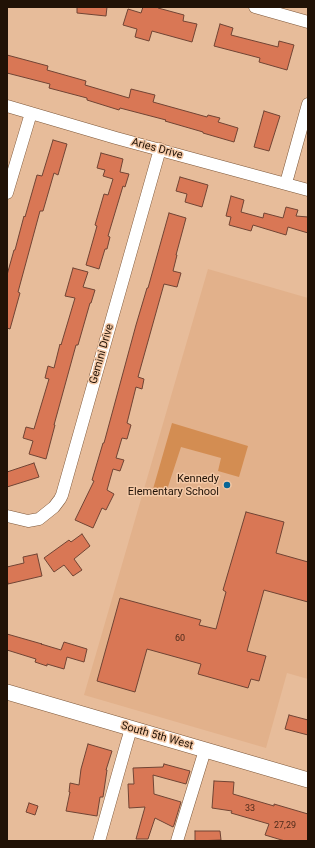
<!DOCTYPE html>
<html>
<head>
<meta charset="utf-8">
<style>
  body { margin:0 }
  #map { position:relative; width:315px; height:848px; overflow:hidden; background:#e7bc9a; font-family:Roboto,sans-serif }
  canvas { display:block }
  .frame { position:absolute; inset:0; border:8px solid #211206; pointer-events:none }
</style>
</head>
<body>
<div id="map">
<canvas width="315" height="848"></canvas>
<div class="frame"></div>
</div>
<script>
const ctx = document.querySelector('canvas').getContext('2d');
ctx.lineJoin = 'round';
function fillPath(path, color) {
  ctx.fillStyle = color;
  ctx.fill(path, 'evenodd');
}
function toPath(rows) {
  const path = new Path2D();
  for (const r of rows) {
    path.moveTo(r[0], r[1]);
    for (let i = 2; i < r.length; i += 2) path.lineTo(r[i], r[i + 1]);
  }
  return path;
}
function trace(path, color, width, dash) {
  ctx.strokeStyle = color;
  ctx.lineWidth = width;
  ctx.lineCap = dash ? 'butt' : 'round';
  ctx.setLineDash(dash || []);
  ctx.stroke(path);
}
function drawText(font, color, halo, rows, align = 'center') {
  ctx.font = font + ' Roboto,sans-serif';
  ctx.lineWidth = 3;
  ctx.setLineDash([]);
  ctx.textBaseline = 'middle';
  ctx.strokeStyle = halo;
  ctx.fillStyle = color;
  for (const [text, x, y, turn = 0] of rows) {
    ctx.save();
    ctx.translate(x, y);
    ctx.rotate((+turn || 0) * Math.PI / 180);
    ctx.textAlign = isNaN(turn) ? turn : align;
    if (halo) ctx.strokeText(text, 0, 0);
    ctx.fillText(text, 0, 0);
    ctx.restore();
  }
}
const built = toPath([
  [208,269,308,298,308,679,287,673,266,748,84,695]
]);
const green = toPath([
  [172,423,248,446,239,477,218,471,221,458,181,447,166,493,153,489]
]);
const building = toPath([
  [77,7,107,7,106,16,77,13,77,7],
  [143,7,158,7,158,8,184,15,183,21,197,24,192,42,152,31,149,41,135,37,137,29,123,25,128,9,141,13,143,7],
  [220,24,233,28,231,35,278,47,279,41,294,45,287,70,259,62,260,58,214,46,220,24],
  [7,55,48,66,47,70,86,81,85,85,129,98,131,89,155,95,153,102,207,117,208,115,220,118,218,122,238,128,234,142,203,133,203,132,165,121,166,120,120,108,119,110,87,100,87,98,49,88,50,84,7,73,7,55],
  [264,111,280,116,269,151,254,147,264,111],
  [53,140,67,144,58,175,54,173,43,211,40,211,18,292,20,293,10,329,7,328,7,275,14,250,15,250,24,216,25,217,37,175,42,176,53,140],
  [101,153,123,159,120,172,129,174,125,187,123,186,108,236,110,237,107,249,105,249,99,269,86,265,97,226,95,225,104,194,108,195,113,179,103,176,105,170,97,168,101,153],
  [180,177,208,185,202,207,185,202,187,194,176,191,180,177],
  [231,196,244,200,241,212,263,218,264,213,283,218,286,207,298,210,296,216,308,217,308,233,288,227,286,235,253,225,251,231,229,225,231,217,226,216,231,196],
  [169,213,186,218,176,255,177,255,173,271,181,273,177,287,164,284,138,377,144,379,142,389,136,387,127,423,131,425,127,439,122,438,116,458,124,460,120,471,113,469,107,490,114,494,106,510,102,508,93,528,75,520,94,481,92,480,103,443,104,443,136,325,147,288,148,288,169,213],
  [73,268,88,272,83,287,95,290,91,303,90,303,78,345,76,345,54,425,55,425,46,459,29,454,33,441,23,438,26,427,34,429,49,379,45,378,48,366,54,368,60,344,61,345,75,298,65,296,73,268],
  [34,463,39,477,7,487,7,472,34,463],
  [246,512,284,522,276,553,308,562,308,602,264,590,247,651,266,656,259,681,251,679,248,688,198,674,201,664,147,649,135,692,97,681,120,598,201,620,199,625,216,629,226,592,223,590,246,512],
  [82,534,90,546,74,559,82,570,73,576,64,565,54,572,44,558,69,540,71,542,82,534],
  [37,554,42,576,8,584,7,578,7,567,24,563,23,557,37,554],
  [7,634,42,644,41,644,61,650,64,642,87,649,84,662,67,657,64,669,47,664,47,666,35,662,36,659,7,650,7,634],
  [289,715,308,720,308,735,285,729,289,715],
  [88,744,112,751,106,770,107,770,103,797,100,797,97,816,66,811,70,792,69,792,70,783,79,785,81,769,88,744],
  [164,764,190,771,186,784,153,775,154,794,181,802,174,825,173,827,155,818,148,839,136,839,145,807,129,808,128,784,134,784,133,768,163,767,164,764],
  [214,781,234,782,233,794,274,806,274,804,308,814,308,841,285,841,265,835,269,824,231,813,232,811,212,808,214,781],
  [29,803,38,806,35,815,26,812,29,803],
  [195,831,220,831,221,840,195,841,195,831]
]);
const minor = toPath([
  [255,7,308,22],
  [7,106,116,138,308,190],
  [286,183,308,104],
  [7,193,31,113],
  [7,516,28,521,39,519,54,507,60,499,62,495,160,149],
  [99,841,127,742,131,729],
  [177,841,205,750]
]);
const tertiary = toPath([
  [7,692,308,780]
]);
const markers = [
  [227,485,4,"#096696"]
];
const numberNames = [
  ["60",180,639],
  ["33",250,809],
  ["27,29",285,826]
];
const streetNames = [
  ["Aries Drive",157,149,15],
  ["Gemini Drive",102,354,-74],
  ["South 5th West",157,736,16]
];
const poiNames = [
  ["Kennedy",219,479],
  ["Elementary School",219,492]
];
fillPath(built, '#e2b18b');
fillPath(green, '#d38d52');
fillPath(building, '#d97755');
trace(building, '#704434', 1);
trace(minor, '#7e583a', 13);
trace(tertiary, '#7e583a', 16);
trace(minor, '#fff', 12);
trace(tertiary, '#fff', 15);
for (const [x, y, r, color] of markers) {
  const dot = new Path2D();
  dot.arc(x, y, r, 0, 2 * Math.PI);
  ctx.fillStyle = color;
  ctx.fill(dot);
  trace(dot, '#f4c9a7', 1.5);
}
drawText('9px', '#4f2b1a', null, numberNames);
drawText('11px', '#211206', '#f4c9a7', streetNames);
drawText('11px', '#211206', '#f4c9a7', poiNames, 'right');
</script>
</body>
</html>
